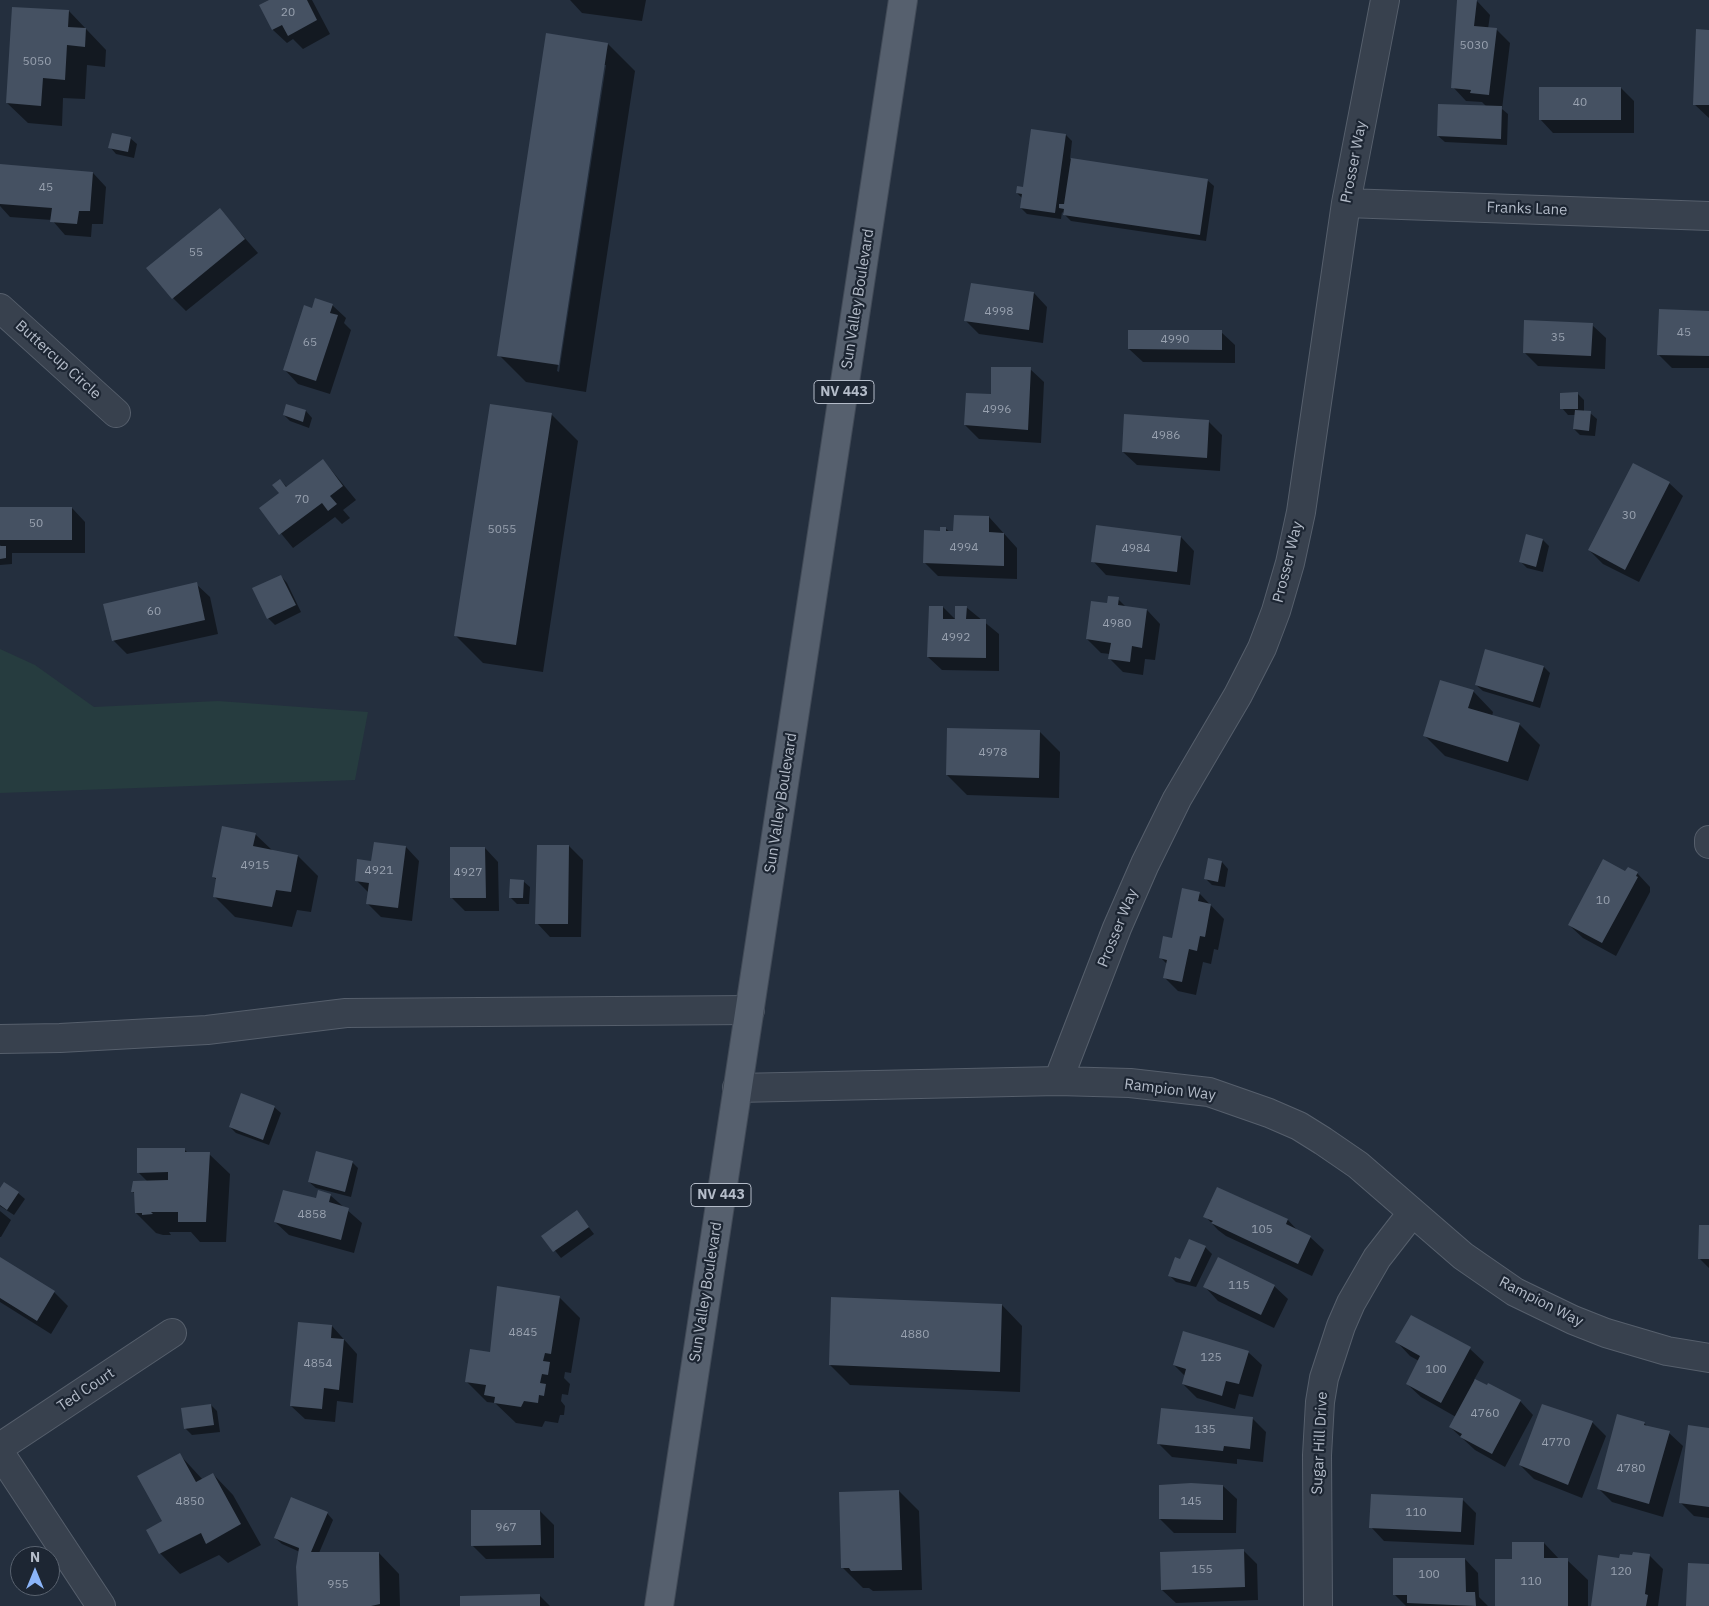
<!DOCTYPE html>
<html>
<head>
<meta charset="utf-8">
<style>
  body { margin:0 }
  #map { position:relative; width:1709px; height:1606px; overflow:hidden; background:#242f3e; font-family:"IBM Plex Sans",sans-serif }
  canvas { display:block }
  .north { position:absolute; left:10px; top:1546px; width:50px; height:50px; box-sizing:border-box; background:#1d2633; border:1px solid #59626f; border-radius:50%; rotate:0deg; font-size:14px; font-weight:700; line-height:20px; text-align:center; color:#b4bcc9 }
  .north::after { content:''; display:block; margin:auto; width:18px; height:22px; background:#8ab4f8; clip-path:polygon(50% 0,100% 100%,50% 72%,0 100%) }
</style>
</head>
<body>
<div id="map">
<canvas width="1709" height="1606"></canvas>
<div class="north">N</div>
</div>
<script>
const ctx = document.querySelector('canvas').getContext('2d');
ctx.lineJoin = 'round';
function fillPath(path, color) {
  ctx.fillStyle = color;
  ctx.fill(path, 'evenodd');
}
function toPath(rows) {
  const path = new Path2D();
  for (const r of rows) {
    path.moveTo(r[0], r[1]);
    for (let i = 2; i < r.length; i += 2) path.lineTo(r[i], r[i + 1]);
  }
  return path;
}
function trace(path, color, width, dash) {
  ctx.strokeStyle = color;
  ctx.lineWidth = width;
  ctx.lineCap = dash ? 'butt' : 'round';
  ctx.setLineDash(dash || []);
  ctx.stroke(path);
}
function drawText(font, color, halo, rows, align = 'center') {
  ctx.font = font + ' "IBM Plex Sans",sans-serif';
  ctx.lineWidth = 4.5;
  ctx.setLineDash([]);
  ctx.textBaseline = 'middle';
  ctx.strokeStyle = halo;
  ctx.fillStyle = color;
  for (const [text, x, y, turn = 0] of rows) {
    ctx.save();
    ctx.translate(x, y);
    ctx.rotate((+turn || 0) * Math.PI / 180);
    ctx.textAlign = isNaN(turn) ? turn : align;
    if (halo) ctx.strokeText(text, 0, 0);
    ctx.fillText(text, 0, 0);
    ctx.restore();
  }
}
const green = toPath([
  [0,649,35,665,94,707,218,701,368,712,355,780,0,793]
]);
const shadow = toPath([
  [270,0,312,0,330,34,303,49,293,39,287,43,273,30,260,6],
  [570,0,646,0,642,21,582,13],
  [1458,0,1477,1,1490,15,1488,29,1497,30,1510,43,1502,109,1508,114,1507,145,1445,142,1438,136,1487,107,1482,102,1466,101,1453,87],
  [69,11,106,50,105,67,87,65,85,99,63,98,62,126,28,123,7,103],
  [1709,31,1709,118,1694,104],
  [608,44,635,71,586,392,526,382,499,355],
  [604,65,606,65,559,372,557,371],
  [1621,88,1634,101,1634,133,1553,133,1540,119],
  [1066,135,1072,141,1070,159,1207,180,1214,186,1206,241,1071,221,1062,212,1061,219,1027,214,1021,208,1022,198,1017,193,1024,188],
  [130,138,137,144,134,158,116,154,110,147],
  [0,165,93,173,106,187,103,224,92,224,91,237,65,235,52,220,10,217,0,206],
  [220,210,258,253,186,311,173,298],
  [972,285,1034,293,1047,307,1043,343,979,334,966,321],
  [332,305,346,318,344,323,351,330,330,394,298,384,285,370,313,309],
  [1709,312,1709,368,1672,368,1658,354],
  [1592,325,1606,338,1605,369,1538,366,1525,353],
  [1221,332,1235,345,1235,363,1143,362,1129,349],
  [1030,369,1044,382,1041,443,979,439,965,425,992,395],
  [1577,393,1584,400,1584,412,1590,413,1597,419,1595,436,1580,435,1574,429,1575,415,1568,415,1562,408],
  [287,405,306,411,312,418,309,428,290,421,284,415],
  [551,414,578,441,543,672,483,663,456,636],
  [1209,422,1222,435,1220,471,1137,465,1123,452],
  [323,460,356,500,343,510,350,518,342,524,335,517,293,548,261,509,281,493,280,480,287,487],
  [1669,483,1683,496,1639,582,1603,564,1589,550],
  [72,508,85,522,85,553,12,553,12,564,0,565,0,547,2,547,0,545,0,509],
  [989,517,1017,548,1017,579,938,576,925,563,945,528,950,532,955,532],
  [1181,537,1194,551,1190,585,1106,575,1093,561],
  [1543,540,1549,546,1543,572,1527,568,1521,562],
  [281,576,287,583,301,612,275,625,268,618,254,589],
  [196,584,210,597,218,634,127,654,113,640],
  [1118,599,1127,608,1147,610,1160,624,1155,660,1145,659,1143,675,1123,672,1110,659,1110,654,1101,653,1087,639,1108,604],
  [943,607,956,620,966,607,999,634,999,671,942,670,928,657],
  [1486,650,1544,667,1550,673,1540,708,1483,691,1476,685],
  [1473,691,1493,712,1492,716,1519,724,1540,745,1528,781,1445,756,1425,736],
  [1039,731,1060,752,1059,798,967,795,947,775],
  [255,834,273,851,298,856,318,876,311,912,297,910,292,927,235,917,214,896,217,880,213,877],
  [569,846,583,860,581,937,550,937,537,923],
  [406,847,419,861,412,921,381,917,367,903,369,893,356,880,372,862],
  [485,848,498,862,499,911,465,911,452,898],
  [1222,862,1228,869,1225,887,1212,885,1206,879],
  [1626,873,1637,873,1650,887,1650,892,1616,956,1583,938,1569,925],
  [523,881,530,887,529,904,517,904,510,897],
  [1199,893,1224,919,1218,950,1214,949,1211,964,1203,962,1196,995,1178,991,1165,978,1167,964,1160,957,1173,940],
  [274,1107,281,1113,269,1145,236,1133,230,1127],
  [184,1149,189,1154,209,1154,230,1174,226,1242,200,1242,191,1232,169,1232,171,1235,163,1235,156,1233,136,1213,136,1195,132,1191,148,1182,138,1172],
  [352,1162,358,1168,351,1197,316,1188,309,1182],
  [1218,1188,1288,1220,1299,1232,1310,1237,1324,1250,1312,1276,1226,1236,1218,1230,1205,1216],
  [0,1190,18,1193,25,1199,14,1215,0,1206],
  [330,1195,362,1223,354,1253,289,1235,275,1222],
  [0,1211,11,1220,1,1237,0,1237],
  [577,1212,594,1234,561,1258,543,1236],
  [1709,1226,1709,1268,1700,1259],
  [1205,1247,1212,1254,1196,1287,1176,1282,1169,1275,1181,1261],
  [0,1260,54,1292,68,1306,51,1334,0,1302],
  [1274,1286,1288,1299,1274,1328,1218,1301,1205,1287],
  [559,1297,580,1318,571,1373,565,1372,564,1378,570,1384,568,1395,562,1394,561,1401,565,1406,564,1415,560,1415,558,1423,545,1421,542,1427,516,1423,495,1403,487,1402,466,1381,491,1353],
  [1002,1305,1022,1326,1020,1392,850,1385,830,1365],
  [332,1326,357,1354,353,1403,337,1401,335,1422,305,1419,291,1406],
  [1397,1342,1470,1349,1484,1362,1474,1380,1520,1401,1533,1415,1505,1467,1475,1450,1450,1427,1456,1417,1421,1397,1407,1384,1419,1361,1410,1356],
  [1248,1352,1262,1365,1253,1397,1239,1394,1235,1409,1197,1398,1183,1384,1185,1376,1174,1365],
  [211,1405,217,1411,220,1432,192,1435,185,1428],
  [1252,1418,1266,1432,1263,1462,1237,1459,1237,1464,1172,1457,1158,1443],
  [1592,1422,1606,1436,1582,1498,1534,1479,1520,1465],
  [1644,1423,1649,1428,1669,1433,1683,1446,1663,1517,1612,1502,1599,1489],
  [1709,1429,1709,1518,1694,1516,1680,1502],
  [180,1455,203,1480,213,1474,233,1495,261,1545,228,1563,219,1555,180,1574,160,1553,163,1521],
  [1223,1486,1237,1499,1236,1533,1174,1533,1160,1519],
  [899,1491,919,1511,922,1590,873,1591,869,1588,863,1588,842,1567],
  [1462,1499,1476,1513,1474,1545,1384,1541,1371,1527],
  [540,1511,554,1525,554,1558,486,1559,472,1545],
  [327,1513,333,1520,319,1553,379,1553,399,1574,400,1606,299,1606,300,1552,282,1544,275,1538],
  [1544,1543,1560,1560,1567,1560,1588,1580,1588,1606,1496,1606,1513,1561],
  [1243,1550,1257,1564,1258,1600,1176,1603,1162,1590],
  [1650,1556,1663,1569,1658,1606,1592,1606,1620,1559],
  [1465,1559,1478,1573,1479,1597,1488,1606,1406,1606,1395,1595],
  [540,1596,550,1606,461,1606]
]);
const building = toPath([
  [269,0,307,0,317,20,288,36,282,25,272,30,259,5],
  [1457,0,1477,0,1474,26,1497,28,1489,95,1470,93,1471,90,1451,88],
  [12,7,69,10,68,27,86,28,85,47,67,45,65,80,43,78,41,106,6,103],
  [1696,29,1709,30,1709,105,1693,105],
  [546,33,608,43,559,365,497,356],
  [1539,87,1621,87,1621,120,1539,120],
  [1438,104,1502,106,1501,139,1437,136],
  [1031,129,1066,134,1055,213,1020,208,1022,194,1016,193,1017,186,1023,187],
  [112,133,131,137,128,152,108,148],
  [1071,158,1208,179,1200,235,1063,215,1064,209,1059,208,1059,204,1064,204],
  [0,164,93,172,90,211,79,211,77,224,50,222,52,208,0,204],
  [220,208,245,239,172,299,146,268],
  [971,283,1034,292,1029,330,964,321],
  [315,298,333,304,330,313,338,315,316,381,283,370,304,305,312,308],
  [1659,309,1709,311,1709,356,1657,355],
  [1524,320,1593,323,1591,356,1523,353],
  [1128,330,1222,330,1222,350,1128,349],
  [991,367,1031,367,1028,430,964,425,966,393,991,394],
  [1578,392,1578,409,1560,409,1560,393],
  [286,404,306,410,303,422,283,415],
  [490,404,552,413,516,645,454,636],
  [1575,410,1591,411,1589,431,1573,429],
  [1124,414,1209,420,1207,458,1122,452],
  [323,459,343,486,330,496,337,504,328,511,322,503,279,535,259,508,279,493,272,485,280,479,286,487],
  [1633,463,1670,482,1625,570,1588,550],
  [0,507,72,507,72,540,0,540],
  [954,515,989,516,989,532,1004,533,1004,566,923,563,924,530,940,531,940,527,946,527,946,531,953,531],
  [1096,525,1181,536,1177,572,1091,562],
  [1526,534,1543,539,1536,567,1519,562],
  [0,546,6,546,6,558,0,559],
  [281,575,296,605,267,619,252,588],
  [197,582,205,620,112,641,103,604],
  [1108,596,1119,597,1118,605,1147,609,1142,648,1132,646,1130,662,1108,659,1111,643,1086,639,1091,601,1107,603],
  [929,606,943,606,943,619,955,619,955,606,967,606,966,619,986,619,986,658,927,657],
  [1485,649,1544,666,1533,702,1475,685],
  [1440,680,1474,690,1468,708,1520,723,1508,762,1423,736],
  [947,728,1040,730,1039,778,946,775],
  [222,826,256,833,253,846,298,855,291,892,276,890,272,907,213,897,216,878,212,877],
  [374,842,406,846,398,908,366,904,369,883,355,881,357,859,371,861],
  [537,845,569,845,568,924,535,924],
  [450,847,485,847,486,898,450,898],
  [1208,858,1222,861,1218,882,1204,879],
  [1603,859,1625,871,1628,867,1638,872,1636,876,1638,877,1602,943,1568,925],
  [510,879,524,880,523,898,509,898],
  [1182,888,1200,892,1198,901,1211,904,1205,937,1200,936,1197,951,1189,949,1182,982,1163,978,1167,960,1159,958,1163,936,1172,938],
  [241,1093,275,1106,263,1140,229,1127],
  [137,1148,185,1148,185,1152,210,1152,206,1222,178,1222,178,1212,151,1212,153,1214,142,1215,142,1213,135,1213,134,1192,131,1192,133,1181,168,1180,168,1172,137,1173],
  [316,1151,353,1161,345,1192,308,1182],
  [4,1182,19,1192,7,1210,0,1205,0,1188],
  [1217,1187,1288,1219,1286,1224,1311,1236,1298,1264,1211,1223,1213,1221,1203,1217],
  [283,1190,316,1198,318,1190,331,1194,329,1202,349,1208,341,1240,274,1222],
  [577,1210,589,1227,553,1252,541,1236],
  [1699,1225,1709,1225,1709,1259,1698,1259],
  [1189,1239,1206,1246,1190,1282,1168,1276,1175,1257,1180,1259],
  [0,1257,55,1291,37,1321,0,1298],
  [1218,1257,1275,1285,1261,1315,1203,1287],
  [497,1286,560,1296,551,1354,545,1353,543,1361,550,1362,548,1375,542,1374,540,1383,546,1384,544,1396,539,1395,538,1403,524,1401,521,1407,494,1403,495,1397,484,1395,486,1385,465,1382,470,1349,490,1352],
  [831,1297,1002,1304,1000,1372,829,1365],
  [1411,1315,1471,1347,1441,1403,1406,1384,1420,1356,1395,1342],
  [298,1322,332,1325,331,1338,344,1339,339,1390,324,1388,322,1409,290,1406],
  [1183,1331,1249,1351,1239,1384,1226,1381,1222,1396,1182,1384,1186,1369,1173,1365],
  [1475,1379,1487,1385,1488,1383,1521,1400,1492,1454,1460,1437,1462,1434,1449,1427],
  [211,1404,214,1425,184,1429,181,1408],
  [1542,1404,1593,1421,1568,1485,1519,1465],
  [1161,1408,1253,1417,1250,1449,1224,1446,1223,1451,1157,1444],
  [1617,1414,1645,1422,1644,1425,1670,1431,1649,1504,1597,1489],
  [1688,1425,1709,1428,1709,1507,1679,1503],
  [180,1453,196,1482,213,1473,241,1524,206,1544,201,1533,159,1554,146,1530,162,1521,137,1476],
  [1191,1483,1223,1485,1223,1520,1159,1519,1159,1485],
  [899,1490,902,1570,851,1571,849,1568,841,1568,839,1492],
  [1371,1494,1463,1498,1461,1532,1369,1528],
  [291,1497,328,1512,311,1552,379,1552,380,1604,371,1606,298,1606,296,1567,299,1548,274,1538],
  [471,1510,540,1510,541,1545,471,1546],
  [1512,1542,1544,1542,1544,1558,1568,1558,1568,1606,1495,1606,1495,1559,1512,1559],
  [1244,1549,1245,1587,1161,1590,1160,1552],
  [1633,1552,1650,1554,1645,1594,1648,1595,1646,1606,1591,1606,1598,1555,1619,1558,1620,1554,1632,1555],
  [1393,1558,1465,1558,1466,1592,1475,1592,1476,1606,1407,1603,1407,1595,1393,1595],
  [1688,1563,1709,1564,1709,1606,1686,1606],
  [540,1594,540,1606,460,1606,460,1596]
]);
const minor = toPath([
  [1346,203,1709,216],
  [0,308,116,413],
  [1709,840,1709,844],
  [0,1039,60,1038,207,1030,346,1013,750,1010],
  [1058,1081,1117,928,1145,864,1177,799,1238,695,1262,648,1276,611,1290,563,1301,512,1346,203,1385,0],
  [737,1088,1058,1081,1130,1083,1209,1092,1269,1113,1299,1126,1323,1141,1358,1165,1463,1256,1515,1292,1573,1320,1606,1333,1667,1351,1709,1358],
  [0,1447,172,1333],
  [0,1453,101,1606],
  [1318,1606,1317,1455,1320,1402,1324,1378,1341,1326,1351,1303,1377,1258,1412,1213]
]);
const major = toPath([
  [659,1606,903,0]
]);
const numberNames = [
  ["20",288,13],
  ["5030",1474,46],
  ["5050",37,62],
  ["40",1580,103],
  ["45",46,188],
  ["55",196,253],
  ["4998",999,312],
  ["45",1684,333],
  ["35",1558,338],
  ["4990",1175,340],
  ["65",310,343],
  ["4996",997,410],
  ["4986",1166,436],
  ["70",302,500],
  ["30",1629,516],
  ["50",36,524],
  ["5055",502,530],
  ["4994",964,548],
  ["4984",1136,549],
  ["60",154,612],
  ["4980",1117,624],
  ["4992",956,638],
  ["4978",993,753],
  ["4915",255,866],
  ["4921",379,871],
  ["4927",468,873],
  ["10",1603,901],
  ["4858",312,1215],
  ["105",1262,1230],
  ["115",1239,1286],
  ["4845",523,1333],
  ["4880",915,1335],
  ["125",1211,1358],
  ["4854",318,1364],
  ["100",1436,1370],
  ["4760",1485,1414],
  ["135",1205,1430],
  ["4770",1556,1443],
  ["4780",1631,1469],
  ["4850",190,1502],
  ["145",1191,1502],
  ["110",1416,1513],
  ["967",506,1528],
  ["155",1202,1570],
  ["120",1621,1572],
  ["100",1429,1575],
  ["110",1531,1582],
  ["955",338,1585]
];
const shields = [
  [844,392,60],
  [721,1195,60]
];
const shieldNames = [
  ["NV 443",844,392],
  ["NV 443",721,1195]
];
const streetNames = [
  ["Prosser Way",1354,162,-79],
  ["Franks Lane",1527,209,2],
  ["Sun Valley Boulevard",858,299,-81],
  ["Buttercup Circle",58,360,42],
  ["Prosser Way",1288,562,-76],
  ["Sun Valley Boulevard",781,803,-81],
  ["Prosser Way",1118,928,-68],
  ["Rampion Way",1170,1090,7],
  ["Sun Valley Boulevard",706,1292,-81],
  ["Rampion Way",1541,1302,27],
  ["Ted Court",86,1390,-34],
  ["Sugar Hill Drive",1320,1443,-87]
];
fillPath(green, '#263c3f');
fillPath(shadow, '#0007');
fillPath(building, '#455162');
trace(minor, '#565f6c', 30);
trace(major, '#414a57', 30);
trace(minor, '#38414e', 28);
trace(major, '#56606e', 28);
drawText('12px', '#98a1af', null, numberNames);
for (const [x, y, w] of shields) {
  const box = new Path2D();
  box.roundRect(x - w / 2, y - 11.5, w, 23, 4);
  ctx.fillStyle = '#1d2633';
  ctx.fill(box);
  trace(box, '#b4bcc9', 1);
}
drawText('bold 14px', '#b4bcc9', null, shieldNames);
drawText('15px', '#b4bcc9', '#1d2633', streetNames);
</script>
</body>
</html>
